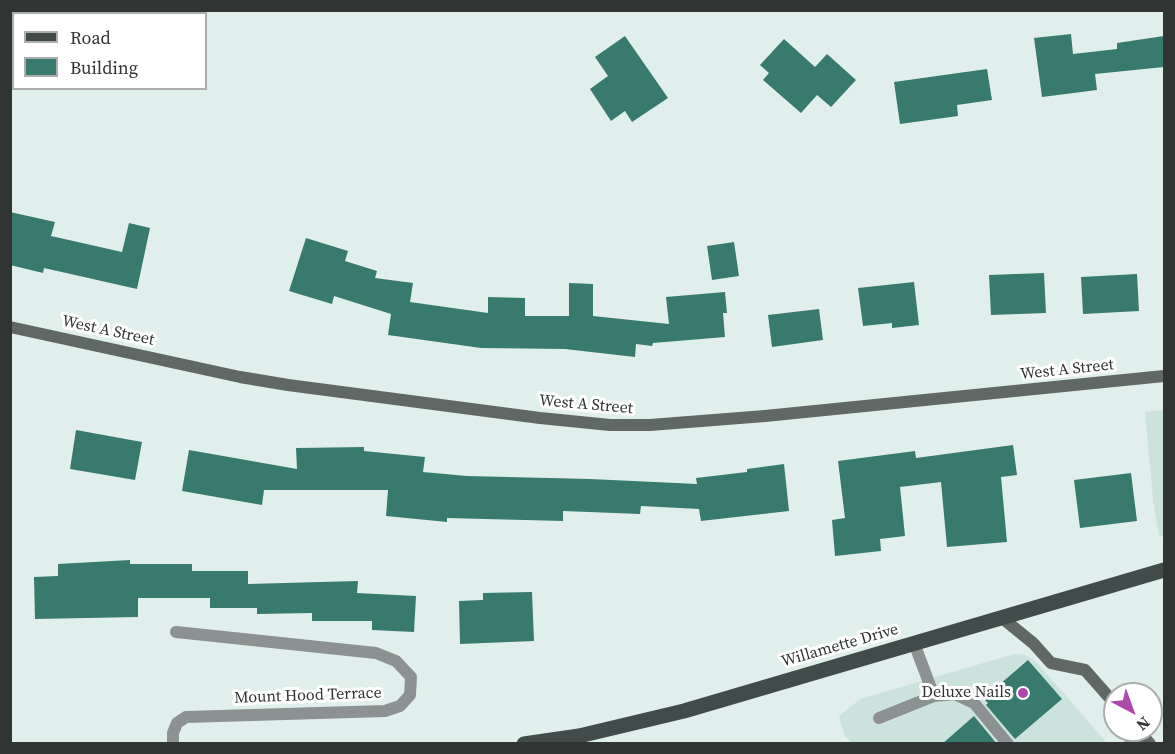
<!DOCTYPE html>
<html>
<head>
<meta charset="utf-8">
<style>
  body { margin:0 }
  #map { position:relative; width:1175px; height:754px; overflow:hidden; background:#e0efeb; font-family:"Source Serif 4",serif }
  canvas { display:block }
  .frame { position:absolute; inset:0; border:12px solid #303534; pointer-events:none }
  .legend { position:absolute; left:12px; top:12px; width:195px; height:78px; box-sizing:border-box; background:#fff; border:2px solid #acaeae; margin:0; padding:8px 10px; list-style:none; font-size:18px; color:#303534 }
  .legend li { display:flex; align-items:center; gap:12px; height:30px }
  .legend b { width:30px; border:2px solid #acaeae }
  .north { position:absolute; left:1103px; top:682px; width:60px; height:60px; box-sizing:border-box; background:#fff; border:2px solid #acaeae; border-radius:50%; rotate:139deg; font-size:16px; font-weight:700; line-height:24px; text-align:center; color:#303534 }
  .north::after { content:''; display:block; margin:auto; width:21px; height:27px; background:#af48ab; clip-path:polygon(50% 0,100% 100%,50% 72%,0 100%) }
</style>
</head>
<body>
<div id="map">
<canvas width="1175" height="754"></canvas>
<div class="frame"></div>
<ul class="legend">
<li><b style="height:8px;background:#414b49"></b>Road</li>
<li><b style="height:16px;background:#387a6d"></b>Building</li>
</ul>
<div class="north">N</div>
</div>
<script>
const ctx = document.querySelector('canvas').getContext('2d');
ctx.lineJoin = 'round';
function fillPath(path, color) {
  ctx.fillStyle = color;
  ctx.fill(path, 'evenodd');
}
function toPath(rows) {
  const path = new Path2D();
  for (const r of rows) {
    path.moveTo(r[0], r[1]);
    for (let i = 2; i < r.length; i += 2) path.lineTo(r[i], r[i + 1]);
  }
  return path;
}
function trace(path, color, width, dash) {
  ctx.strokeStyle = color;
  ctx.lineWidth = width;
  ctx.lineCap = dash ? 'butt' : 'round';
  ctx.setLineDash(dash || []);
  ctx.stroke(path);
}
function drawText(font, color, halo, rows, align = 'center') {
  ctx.font = font + ' "Source Serif 4",serif';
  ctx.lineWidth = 6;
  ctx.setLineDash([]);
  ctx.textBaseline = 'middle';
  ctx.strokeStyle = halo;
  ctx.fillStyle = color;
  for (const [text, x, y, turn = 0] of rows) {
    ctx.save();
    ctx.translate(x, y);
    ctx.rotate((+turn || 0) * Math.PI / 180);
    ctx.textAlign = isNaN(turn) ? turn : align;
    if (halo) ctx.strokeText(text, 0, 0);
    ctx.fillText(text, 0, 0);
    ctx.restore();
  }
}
const built = toPath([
  [1164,410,1164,535,1159,537,1153,499,1145,412],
  [1014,654,1022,654,1030,657,1040,666,1107,743,852,743,844,735,839,716,860,699]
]);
const building = toPath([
  [1071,34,1073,54,1117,49,1117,43,1164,36,1164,67,1095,74,1097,90,1042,97,1034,38],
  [625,36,668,98,632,122,625,111,611,121,590,89,608,76,595,57],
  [784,39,815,67,827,54,856,80,831,107,817,95,801,113,763,80,769,73,760,65],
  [987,69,992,100,957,105,958,116,900,124,894,82],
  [10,212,55,222,51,236,122,252,129,223,150,228,137,289,44,268,43,273,10,265],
  [306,238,348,251,345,261,377,271,375,278,413,283,410,302,488,313,488,297,525,298,525,316,569,316,569,283,593,284,593,316,669,324,666,297,725,292,727,313,723,313,725,337,653,343,652,346,636,344,635,357,565,349,481,348,388,335,391,314,334,296,332,304,289,291],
  [734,242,739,276,712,280,707,246],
  [1044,273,1046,313,991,315,989,275],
  [1137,274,1139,311,1083,314,1081,277],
  [914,282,919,325,892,328,892,323,863,326,858,288],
  [819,309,823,340,772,347,768,315],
  [76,430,142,442,135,480,70,469],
  [1013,445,1017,475,1001,477,1007,542,947,547,941,482,900,487,905,536,880,539,881,551,835,556,832,520,845,518,838,461,915,451,916,458],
  [364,447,364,451,425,457,423,472,467,476,590,479,697,484,696,478,747,472,747,469,784,464,789,511,701,521,699,509,641,506,640,514,563,511,563,521,447,518,447,522,386,516,388,490,264,490,262,505,182,491,189,450,297,469,296,448],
  [1131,473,1137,521,1080,528,1074,480],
  [130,560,130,564,192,564,192,571,248,571,248,584,358,581,357,593,416,596,414,632,372,630,372,621,312,621,312,613,257,614,257,608,210,608,210,598,138,598,138,617,35,619,34,577,58,576,58,564],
  [532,592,534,641,460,644,459,601,483,600,483,593],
  [1028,660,1062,699,1015,739,986,705,988,703,985,700,994,693,992,691],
  [974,716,997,744,942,744]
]);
const lane = toPath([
  [934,696,955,694,974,703,1008,744],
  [879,718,934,696,914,643],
  [1130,744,1141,733]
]);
const street = toPath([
  [173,744,173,733,177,723,186,717,385,711,400,706,410,695,411,677,396,661,376,653,176,632]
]);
const secondary = toPath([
  [10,327,240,377,288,385,540,418,610,425,650,425,765,416,1164,376],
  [1001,617,1033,643,1051,663,1085,670,1115,704],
  [1138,730,1150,744]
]);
const primary = toPath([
  [524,744,579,736,684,711,1164,570]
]);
const markers = [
  [1023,693,6,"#af48ab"]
];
const streetNames = [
  ["West A Street",108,331,12],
  ["West A Street",1067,370,-6],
  ["West A Street",586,405,5],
  ["Willamette Drive",840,646,-16],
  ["Mount Hood Terrace",308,696,-2]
];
const poiNames = [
  ["Deluxe Nails",1011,693]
];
fillPath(built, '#cce3dd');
fillPath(building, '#387a6d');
trace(lane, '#8c9291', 12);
trace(street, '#8c9291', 12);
trace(secondary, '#606866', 12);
trace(primary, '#414b49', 15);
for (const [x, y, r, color] of markers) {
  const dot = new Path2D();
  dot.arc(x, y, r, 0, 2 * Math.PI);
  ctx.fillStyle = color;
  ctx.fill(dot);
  trace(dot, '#fff', 2);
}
drawText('16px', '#303534', '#fff', streetNames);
drawText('16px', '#303534', '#fff', poiNames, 'right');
</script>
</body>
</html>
